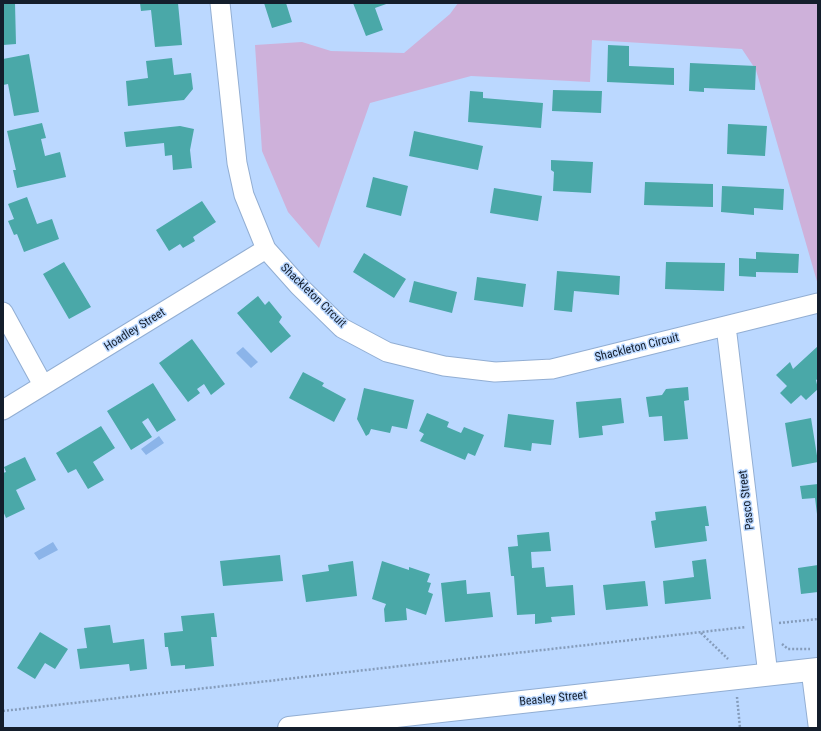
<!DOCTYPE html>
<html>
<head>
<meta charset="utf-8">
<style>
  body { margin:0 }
  #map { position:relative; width:821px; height:731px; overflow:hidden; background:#bbd8ff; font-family:"Roboto Condensed",sans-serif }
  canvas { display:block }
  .frame { position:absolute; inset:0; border:4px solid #141e2c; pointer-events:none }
</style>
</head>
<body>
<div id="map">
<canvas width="821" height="731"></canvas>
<div class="frame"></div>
</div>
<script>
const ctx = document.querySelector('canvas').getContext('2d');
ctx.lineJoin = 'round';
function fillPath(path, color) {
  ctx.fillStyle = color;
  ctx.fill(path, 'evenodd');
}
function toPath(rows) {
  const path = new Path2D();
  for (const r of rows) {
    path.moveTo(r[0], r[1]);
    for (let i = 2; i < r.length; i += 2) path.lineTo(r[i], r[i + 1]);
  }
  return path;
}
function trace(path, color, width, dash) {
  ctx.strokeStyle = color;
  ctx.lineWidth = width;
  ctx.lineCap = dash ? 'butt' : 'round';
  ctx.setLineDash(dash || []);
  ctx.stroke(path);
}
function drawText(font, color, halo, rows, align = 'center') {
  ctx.font = font + ' "Roboto Condensed",sans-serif';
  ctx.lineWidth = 3;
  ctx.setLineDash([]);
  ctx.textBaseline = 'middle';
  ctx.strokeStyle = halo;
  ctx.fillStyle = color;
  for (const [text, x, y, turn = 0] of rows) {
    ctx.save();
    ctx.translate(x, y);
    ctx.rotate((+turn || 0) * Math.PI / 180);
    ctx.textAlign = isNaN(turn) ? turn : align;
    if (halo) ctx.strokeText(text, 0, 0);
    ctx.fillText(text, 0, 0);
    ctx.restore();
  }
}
const green = toPath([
  [458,3,818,3,818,285,756,70,742,49,592,40,590,82,471,76,370,103,319,248,288,212,262,151,255,45,302,42,331,51,404,53,450,14]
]);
const water = toPath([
  [243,347,258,362,251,368,236,353],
  [159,436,164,443,146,455,141,449],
  [53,542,58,550,39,560,34,553]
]);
const building = toPath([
  [3,3,15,3,16,44,3,45],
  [140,3,178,3,182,45,155,47,151,10,141,11],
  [264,3,286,3,292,22,272,28],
  [353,3,389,3,375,8,383,30,366,36],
  [608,45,629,46,629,66,674,68,674,85,607,82],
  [29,54,39,112,14,116,8,84,3,85,3,59],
  [172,58,174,75,191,73,193,89,184,100,128,106,126,81,148,78,146,61],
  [690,63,756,66,755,90,704,88,704,92,689,91],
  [553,90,602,91,601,113,552,111],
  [470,91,483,92,483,98,543,103,541,128,468,122],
  [42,123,46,138,41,139,45,156,60,152,66,177,17,188,13,170,16,170,7,131],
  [728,124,767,126,765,156,727,154],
  [180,126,194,129,190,150,192,168,173,170,172,155,165,156,164,143,126,147,124,132],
  [414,131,483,146,478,170,409,156],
  [551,160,593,162,591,193,553,191,554,172,551,170],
  [373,177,408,186,401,216,366,207],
  [645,182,713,184,713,207,644,205],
  [722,186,784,189,783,210,754,208,754,215,721,212],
  [494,188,542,196,538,221,490,213],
  [27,197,37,224,52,219,59,239,24,252,17,234,14,235,8,221,14,219,8,204],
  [202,201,216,222,193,237,195,241,183,248,180,244,169,251,156,230],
  [756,252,799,254,798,273,756,272,756,277,739,276,739,258,756,259],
  [364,253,406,279,394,298,353,272],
  [64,262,91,307,69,319,43,274],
  [666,262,725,263,724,291,665,289],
  [557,271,620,276,619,295,574,291,572,312,554,310],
  [477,277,526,284,523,307,474,300],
  [414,281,457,292,452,313,409,302],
  [258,296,265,305,269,301,282,317,279,322,291,336,271,353,237,313],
  [192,339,225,384,211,395,204,384,197,389,200,393,188,402,159,363],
  [818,346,818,379,816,380,818,389,806,400,801,395,791,404,780,393,787,386,776,375,790,362,793,369],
  [303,372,324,383,322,386,346,399,334,422,289,398],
  [153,383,176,420,157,432,148,418,142,422,152,437,131,450,107,411],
  [688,387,689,400,684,401,688,439,664,441,662,416,649,417,646,397,662,395,666,389],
  [364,388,414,400,407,429,392,426,390,433,371,429,369,434,366,436,357,419],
  [621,398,624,423,602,426,603,435,579,438,576,402],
  [427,413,449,422,447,427,461,433,464,427,484,435,475,456,468,453,465,460,420,441,424,434,419,431],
  [508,414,554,420,551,445,532,443,531,451,504,447],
  [811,418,818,462,792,467,785,423],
  [101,426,115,448,93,462,104,480,88,489,76,469,68,473,56,453],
  [25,457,36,480,16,490,25,509,6,518,3,511,3,473,6,472,4,467],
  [818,484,818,514,817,514,815,498,802,499,800,486],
  [706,506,709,526,705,526,707,541,655,548,651,521,656,520,655,512],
  [549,532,551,551,531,552,532,568,544,567,546,587,573,585,575,615,551,617,552,622,535,624,535,614,517,615,514,576,511,576,508,547,518,546,517,535],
  [280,555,283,581,223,586,220,561],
  [706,559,711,599,665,604,663,581,694,577,692,561],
  [353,561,357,596,306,602,302,575,329,571,328,565],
  [382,561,409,570,409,567,430,574,427,582,431,583,428,592,433,594,426,615,406,608,407,620,385,622,384,609,386,604,372,599],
  [818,565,818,592,801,594,798,568],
  [466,580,467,594,490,592,493,617,445,622,441,583],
  [645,581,648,606,606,610,603,585],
  [214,613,217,637,211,637,214,666,185,669,185,665,171,666,168,647,165,647,164,633,183,631,181,616],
  [110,625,113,643,144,639,147,669,130,671,129,664,80,669,77,649,87,648,84,628],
  [40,632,68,649,55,669,45,663,35,679,17,668]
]);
const path = toPath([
  [779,623,818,619],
  [701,633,728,659],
  [782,644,788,649,810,649],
  [737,697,740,728],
  [3,711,746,627]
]);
const minor = toPath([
  [220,3,237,163,244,195,266,249,299,286,342,328,387,352,444,366,495,372,552,369,818,303],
  [3,312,43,385],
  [726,326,768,675],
  [3,410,266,249],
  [811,670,818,725]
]);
const secondary = toPath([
  [289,728,818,669]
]);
const streetNames = [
  ["Shackleton Circuit",313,296,44],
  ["Hoadley Street",135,330,-32],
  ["Shackleton Circuit",637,348,-14],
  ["Pasco Street",747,500,-97],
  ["Beasley Street",553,699,-6]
];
fillPath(green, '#ceb1da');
fillPath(water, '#8bb4e9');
fillPath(building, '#4aa8a8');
trace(minor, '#92aed3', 21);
trace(secondary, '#92aed3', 24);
trace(path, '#859cbb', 2.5, [2, 2]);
trace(minor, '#fff', 19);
trace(secondary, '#fff', 22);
drawText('12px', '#141e2c', '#bbd8ff', streetNames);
</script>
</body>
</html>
